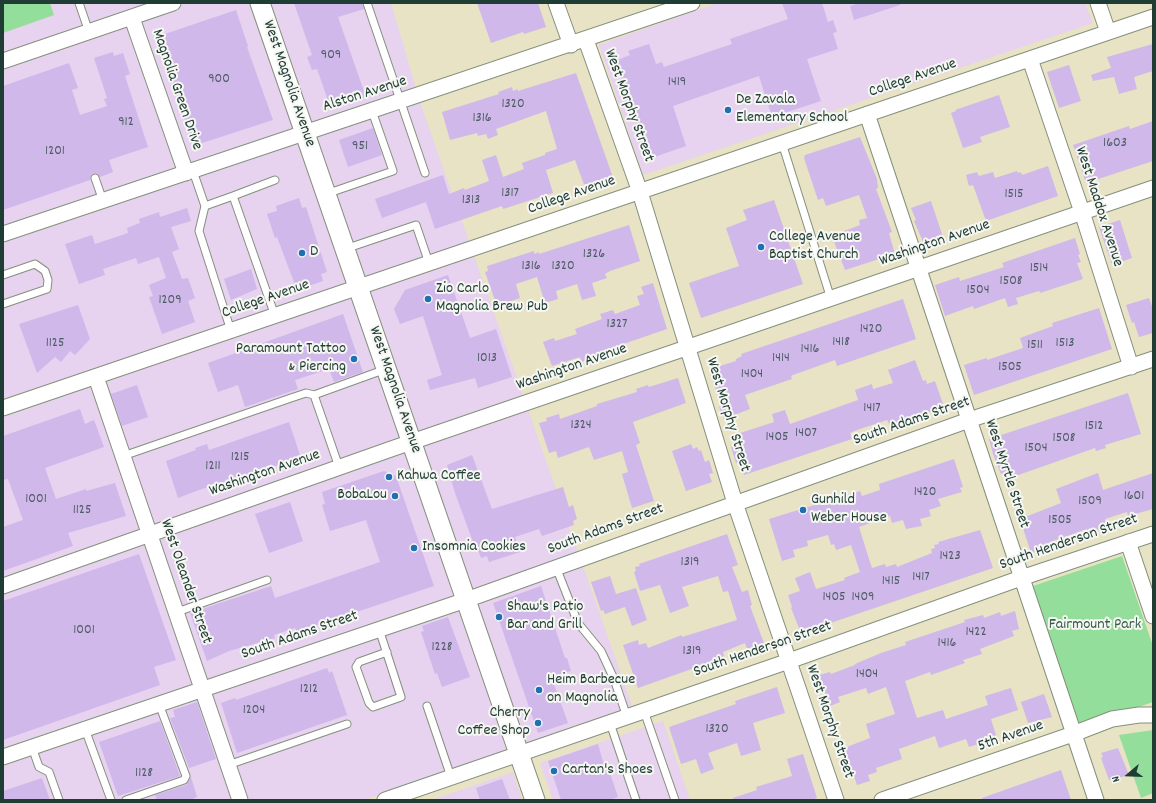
<!DOCTYPE html>
<html>
<head>
<meta charset="utf-8">
<style>
  body { margin:0 }
  #map { position:relative; width:1156px; height:803px; overflow:hidden; background:#e8e3c4; font-family:Dekko,sans-serif }
  canvas { display:block }
  .frame { position:absolute; inset:0; border:4px solid #1f3d34; pointer-events:none }
  .north { position:absolute; left:1108px; top:755px; width:40px; height:40px; -webkit-text-stroke:3px #f6f6f2; paint-order:stroke; rotate:251deg; font-size:11px; font-weight:700; line-height:16px; text-align:center; color:#1f3d34 }
  .north::after { content:''; display:block; margin:auto; width:14px; height:18px; background:#1f3d34; clip-path:polygon(50% 0,100% 100%,50% 72%,0 100%) }
</style>
</head>
<body>
<div id="map">
<canvas width="1156" height="803"></canvas>
<div class="frame"></div>
<div class="north">N</div>
</div>
<script>
const ctx = document.querySelector('canvas').getContext('2d');
ctx.lineJoin = 'round';
function fillPath(path, color) {
  ctx.fillStyle = color;
  ctx.fill(path, 'evenodd');
}
function toPath(rows) {
  const path = new Path2D();
  for (const r of rows) {
    path.moveTo(r[0], r[1]);
    for (let i = 2; i < r.length; i += 2) path.lineTo(r[i], r[i + 1]);
  }
  return path;
}
function trace(path, color, width, dash) {
  ctx.strokeStyle = color;
  ctx.lineWidth = width;
  ctx.lineCap = dash ? 'butt' : 'round';
  ctx.setLineDash(dash || []);
  ctx.stroke(path);
}
function drawText(font, color, halo, rows, align = 'center') {
  ctx.font = font + ' Dekko,sans-serif';
  ctx.lineWidth = 4;
  ctx.setLineDash([]);
  ctx.textBaseline = 'middle';
  ctx.strokeStyle = halo;
  ctx.fillStyle = color;
  for (const [text, x, y, turn = 0] of rows) {
    ctx.save();
    ctx.translate(x, y);
    ctx.rotate((+turn || 0) * Math.PI / 180);
    ctx.textAlign = isNaN(turn) ? turn : align;
    if (halo) ctx.strokeText(text, 0, 0);
    ctx.fillText(text, 0, 0);
    ctx.restore();
  }
}
const built = toPath([
  [3,3,391,3,421,105,635,714,364,800,3,800],
  [717,3,1085,3,1093,23,643,175,599,45],
  [663,721,690,800,553,800,540,763],
  [513,772,522,800,432,800]
]);
const green = toPath([
  [3,3,50,3,54,15,3,33],
  [1122,556,1153,646,1153,702,1078,728,1030,587],
  [1153,730,1153,793,1141,798,1119,735]
]);
const building = toPath([
  [294,3,362,3,364,9,338,17,366,97,331,109,317,69,312,70,307,57,312,55],
  [477,3,538,3,546,27,524,34,523,32,491,43],
  [782,3,822,3,828,22,833,20,837,32,833,33,838,49,807,59,821,101,772,117,759,76,673,106,686,146,646,160,637,136,640,134,615,61,630,55,628,51,649,44,656,64,662,62,664,67,732,44,730,39,788,19],
  [859,3,900,3,900,5,854,20,850,6],
  [236,10,248,46,247,47,273,120,193,146,170,72,168,73,156,37],
  [1153,44,1153,71,1134,77,1137,89,1119,94,1114,77,1093,81,1091,75,1111,68,1107,57],
  [113,52,114,56,123,53,130,74,125,76,148,147,109,160,113,172,100,177,94,173,91,175,90,180,3,210,3,86,69,63,78,88,72,90,80,115,107,106,104,99,107,98,94,58],
  [1069,65,1081,101,1059,108,1047,72],
  [576,73,614,180,586,190,575,160,546,170,553,193,503,209,502,206,435,229,426,202,382,218,375,199,443,175,449,194,464,188,465,190,489,181,482,160,496,155,503,177,524,169,522,163,545,155,545,153,557,149,546,111,496,129,498,135,488,139,486,134,478,136,477,133,450,140,442,112,499,94,498,92,512,87,513,91,518,89,518,91],
  [999,95,1010,127,980,137,982,142,963,148,951,113,956,111,955,110],
  [1153,121,1153,161,1086,183,1073,145,1129,126,1130,129],
  [373,128,382,155,348,167,339,140],
  [860,137,877,179,878,188,876,189,892,232,889,233,895,254,845,270,833,239,840,237,839,233,860,225,859,220,867,218,859,195,826,206,823,198,818,200,804,158,805,155],
  [1048,166,1058,196,986,221,973,185,969,186,966,175,977,172,979,176,993,172,995,178,1017,171,1018,173,1021,172,1022,175],
  [299,198,302,208,306,207,327,272,321,274,323,281,297,290,277,237,275,238,267,214,277,211,276,206],
  [774,200,803,284,701,318,689,283,739,266,726,228,747,220,743,210],
  [931,201,943,237,924,244,914,221,916,220,911,208],
  [187,208,191,221,171,227,179,249,172,252,182,279,188,278,195,298,188,301,195,322,162,334,149,297,153,296,149,285,166,278,159,257,138,264,136,258,103,269,105,275,79,284,65,244,92,235,95,244,128,233,127,228,140,223,139,219,159,212,160,217],
  [1120,220,1132,258,1112,265,1099,227],
  [629,225,640,261,610,271,605,274,607,278,592,283,596,296,582,300,577,284,556,291,558,299,545,303,537,277,516,284,520,298,497,306,485,272,488,271,487,266,534,251,534,254,539,252,539,254],
  [1075,238,1080,254,1078,255,1081,262,1077,263,1083,279,1040,293,1039,291,1016,298,1018,304,1008,307,1005,298,974,309,973,306,945,316,935,285,959,277,960,281,1004,267,1002,263],
  [251,269,257,289,231,300,224,279],
  [448,275,470,338,496,329,512,377,478,388,475,378,430,390,427,380,442,375,423,316,400,324,394,309,405,290],
  [653,283,667,329,600,352,601,355,581,362,580,357,552,366,543,342,554,338,555,341,577,334,575,329,602,319,600,314,613,310,615,314,640,305,637,296,644,294,641,287],
  [1149,298,1153,309,1153,333,1139,337,1134,322,1132,323,1126,305],
  [903,299,916,339,837,366,835,360,793,375,791,376,792,379,745,395,750,409,724,419,719,407,722,405,710,374,714,373,713,368,736,361,736,359,742,356,741,354],
  [78,305,90,339,75,355,70,351,61,362,55,357,37,373,19,324],
  [1099,308,1112,349,974,395,964,365,987,358,987,360,1023,348,1020,338,1053,326,1052,323],
  [343,314,363,372,334,382,329,369,295,380,298,389,245,407,238,385,218,392,208,363],
  [915,360,923,381,926,380,927,384,935,381,944,407,890,426,887,420,857,430,850,433,852,439,744,475,740,462,736,463,731,447,734,446,731,436,774,422,772,414,785,410,790,424,858,400,855,390,872,384,873,389,893,383,888,370],
  [678,378,686,403,633,422,640,443,636,445,654,501,632,508,622,474,628,472,622,451,594,460,589,447,558,458,556,451,549,453,539,423,547,421,546,418,559,414,560,419,597,406,597,404,637,392,636,389,648,385,649,387],
  [137,385,148,417,122,426,111,394],
  [1128,393,1141,434,1105,445,1106,448,1096,451,1095,448,1010,478,1007,472,1001,474,993,454,989,439],
  [80,409,85,424,94,420,104,447,45,468,56,499,86,489,86,491,115,483,126,516,68,533,73,546,3,571,3,527,23,520,8,479,3,480,3,436],
  [289,422,301,458,199,490,178,498,166,461,196,450,195,448,207,444,209,450],
  [691,444,693,449,697,447,699,451,701,450,705,462,709,460,713,473,709,474,712,482,686,491,672,451],
  [472,455,492,509,563,487,569,507,573,505,577,519,573,521,574,525,542,536,539,529,515,537,520,552,489,562,487,556,481,558,478,550,476,550,455,493,447,465],
  [954,459,963,487,960,488,962,492,938,499,941,506,929,510,931,516,920,519,922,526,906,529,903,520,892,523,890,516,859,527,869,559,872,568,885,564,886,567,896,564,897,567,932,553,931,549,935,548,934,545,939,544,938,542,980,530,993,568,801,633,791,608,792,607,788,595,800,591,795,578,810,572,816,589,845,580,844,578,860,572,851,545,836,550,834,544,831,545,828,535,807,541,808,546,793,550,795,557,782,561,769,519,860,491,862,496,880,490,879,484],
  [384,471,396,476,434,586,297,632,295,628,274,635,275,638,229,651,207,661,190,613,271,586,275,598,380,562,366,520,330,531,322,505,325,504,322,492],
  [1098,473,1103,490,1153,473,1153,509,1128,516,1127,512,1105,519,1108,527,1089,534,1087,529,1050,542,1051,546,1031,553,1020,519,1061,503,1056,489],
  [290,502,303,541,269,553,255,514],
  [727,534,738,565,732,567,742,592,748,590,752,605,750,606,764,643,747,649,745,643,723,652,724,656,717,660,638,688,623,645,638,640,639,645,646,643,648,648,682,635,682,637,737,620,728,591,723,592,718,576,682,587,689,606,670,613,660,585,640,591,634,572,636,571,635,567,640,566,639,564],
  [139,554,176,660,154,667,160,685,3,740,3,601],
  [610,576,616,594,636,588,647,620,632,626,625,607,605,614,603,610,601,611,591,582],
  [541,586,565,658,567,658,571,671,561,674,554,684,568,723,538,733,493,603],
  [1015,611,1019,629,1012,631,1014,636,980,649,982,654,963,660,965,663,931,675,930,672,905,681,917,718,943,710,946,719,988,705,985,696,1011,688,1018,710,991,719,996,735,985,742,969,747,966,739,939,748,935,736,899,749,902,759,876,768,877,772,868,775,870,781,857,785,844,748,870,738,866,724,895,714,886,687,868,694,866,688,838,697,840,702,830,706,819,675,830,672,831,674,855,665,855,664,881,653,906,645,905,642,965,622,964,620,983,615,984,618,1000,612,1001,616],
  [448,617,470,677,442,687,437,673,435,674,421,632,424,631,422,626],
  [327,668,329,673,332,671,347,715,237,753,221,703,235,698,236,700],
  [777,687,785,713,753,723,761,750,741,756,737,743,708,753,714,769,701,774,696,759,681,764,669,727,736,704,735,701],
  [1044,694,1052,717,1028,723,1021,702],
  [197,702,216,759,189,768,170,718,175,717,173,710],
  [160,721,180,776,118,796,99,742],
  [598,744,603,762,606,761,618,797,610,800,561,800,548,761],
  [1118,748,1129,775,1109,780,1101,758,1103,757,1101,753],
  [803,754,817,798,811,800,733,800,733,798,757,790,756,787,792,776,787,759],
  [1061,770,1071,800,982,800,982,798],
  [191,777,197,797,190,800,157,800,155,795,186,785],
  [42,778,50,800,3,800,3,791],
  [502,779,510,800,480,800,476,788]
]);
const service = toPath([
  [79,3,89,32],
  [367,3,425,173],
  [782,143,831,299],
  [193,171,205,206,199,231,231,331],
  [95,178,103,201],
  [326,194,393,171,372,111],
  [233,196,275,180],
  [205,206,233,196,275,316],
  [345,249,416,225,429,263],
  [3,275,35,264,45,271,48,280,47,289,3,304],
  [123,456,291,398,306,393,314,395],
  [339,467,314,395,386,369],
  [556,567,578,623,601,651,614,679,627,717],
  [177,612,267,580],
  [379,629,401,697,373,707,369,703,356,667,359,662,387,652],
  [427,706,451,777],
  [644,711,675,800],
  [610,723,636,800],
  [85,729,111,800],
  [32,747,39,767,49,772,59,800],
  [228,765,347,724],
  [126,800,184,780,186,776,159,704]
]);
const minor = toPath([
  [556,3,571,45],
  [1098,3,1108,32],
  [132,18,186,173],
  [586,40,640,192,735,503,836,800],
  [1030,59,1082,212,1131,367],
  [3,61,173,3],
  [867,114,1096,800],
  [3,234,692,3],
  [96,377,240,800],
  [3,408,1153,17],
  [1128,542,1153,616],
  [3,586,394,448,1153,188],
  [3,757,466,600,969,420,1153,359],
  [385,800,789,661,1021,578,1153,534],
  [882,800,1073,734,1112,719,1139,715,1153,715]
]);
const tertiary = toPath([
  [260,3,535,800]
]);
const markers = [
  [728,110,4,"#1f6fb2"],
  [761,247,4,"#1f6fb2"],
  [302,253,4,"#1f6fb2"],
  [428,299,4,"#1f6fb2"],
  [354,359,4,"#1f6fb2"],
  [389,477,4,"#1f6fb2"],
  [395,496,4,"#1f6fb2"],
  [803,510,4,"#1f6fb2"],
  [414,548,4,"#1f6fb2"],
  [499,617,4,"#1f6fb2"],
  [539,690,4,"#1f6fb2"],
  [538,723,4,"#1f6fb2"],
  [554,771,4,"#1f6fb2"]
];
const numberNames = [
  ["909",331,56],
  ["900",219,80],
  ["1419",677,83],
  ["1320",513,105],
  ["1316",482,119],
  ["912",126,123],
  ["1603",1115,144],
  ["951",360,147],
  ["1201",55,152],
  ["1317",510,194],
  ["1515",1014,195],
  ["1313",471,201],
  ["1326",594,255],
  ["1316",531,267],
  ["1320",563,267],
  ["1514",1039,269],
  ["1508",1011,282],
  ["1504",978,291],
  ["1209",170,301],
  ["1327",617,325],
  ["1420",871,330],
  ["1418",841,343],
  ["1125",55,344],
  ["1513",1065,344],
  ["1511",1035,346],
  ["1416",810,350],
  ["1013",487,359],
  ["1414",781,359],
  ["1505",1010,368],
  ["1404",752,375],
  ["1417",872,409],
  ["1324",581,426],
  ["1512",1094,427],
  ["1407",806,434],
  ["1405",777,438],
  ["1508",1064,439],
  ["1504",1036,449],
  ["1215",240,458],
  ["1211",213,467],
  ["1420",925,493],
  ["1601",1134,497],
  ["1001",36,500],
  ["1509",1090,502],
  ["1125",82,511],
  ["1505",1060,521],
  ["1423",950,557],
  ["1319",690,563],
  ["1417",921,578],
  ["1415",891,582],
  ["1405",834,598],
  ["1409",863,598],
  ["1001",84,631],
  ["1422",976,633],
  ["1416",947,644],
  ["1228",442,648],
  ["1319",692,652],
  ["1404",867,675],
  ["1212",309,690],
  ["1204",254,711],
  ["1320",717,730],
  ["1128",144,774]
];
const streetNames = [
  ["College Avenue",913,79,-19],
  ["West Magnolia Avenue",288,84,71],
  ["Magnolia Green Drive",176,90,71],
  ["Alston Avenue",365,95,-18],
  ["West Morphy Street",628,106,70],
  ["College Avenue",572,196,-19],
  ["West Maddox Avenue",1098,207,72],
  ["Washington Avenue",935,244,-19],
  ["College Avenue",266,300,-19],
  ["Washington Avenue",572,368,-19],
  ["West Magnolia Avenue",394,390,71],
  ["West Morphy Street",727,415,73],
  ["South Adams Street",912,422,-19],
  ["Washington Avenue",265,474,-19],
  ["West Myrtle Street",1006,474,72],
  ["South Adams Street",606,530,-20],
  ["South Henderson Street",1069,543,-19],
  ["West Oleander Street",185,582,71],
  ["South Adams Street",300,636,-19],
  ["South Henderson Street",763,650,-19],
  ["West Morphy Street",829,722,71],
  ["5th Avenue",1011,737,-19]
];
const poiNames = [
  ["De Zavala",736,101],
  ["Elementary School",736,119],
  ["College Avenue",769,238],
  ["Baptist Church",769,256],
  ["D",310,253],
  ["Zio Carlo",436,290],
  ["Magnolia Brew Pub",436,308],
  ["Paramount Tattoo",346,350,"right"],
  ["& Piercing",346,368,"right"],
  ["Kahwa Coffee",397,477],
  ["BobaLou",387,496,"right"],
  ["Gunhild",811,501],
  ["Weber House",811,519],
  ["Insomnia Cookies",422,548],
  ["Shaw's Patio",507,608],
  ["Bar and Grill",507,626],
  ["Heim Barbecue",547,681],
  ["on Magnolia",547,699],
  ["Cherry",530,714,"right"],
  ["Coffee Shop",530,732,"right"],
  ["Cartan's Shoes",562,771]
];
const parkNames = [
  ["Fairmount Park",1095,626]
];
fillPath(built, '#e7d2ef');
fillPath(green, '#93de9a');
fillPath(building, '#d0b8ea');
trace(service, '#84907c', 9);
trace(minor, '#84907c', 17);
trace(tertiary, '#84907c', 21);
trace(service, '#fff', 7);
trace(minor, '#fff', 15);
trace(tertiary, '#fff', 19);
for (const [x, y, r, color] of markers) {
  const dot = new Path2D();
  dot.arc(x, y, r, 0, 2 * Math.PI);
  ctx.fillStyle = color;
  ctx.fill(dot);
  trace(dot, '#f6f6f2', 1.5);
}
drawText('14px', '#4b5c62', null, numberNames);
drawText('16px', '#1f3d34', '#f6f6f2', streetNames);
drawText('16px', '#1f3d34', '#f6f6f2', poiNames, 'left');
drawText('16px', '#365d48', '#f6f6f2', parkNames);
</script>
</body>
</html>
